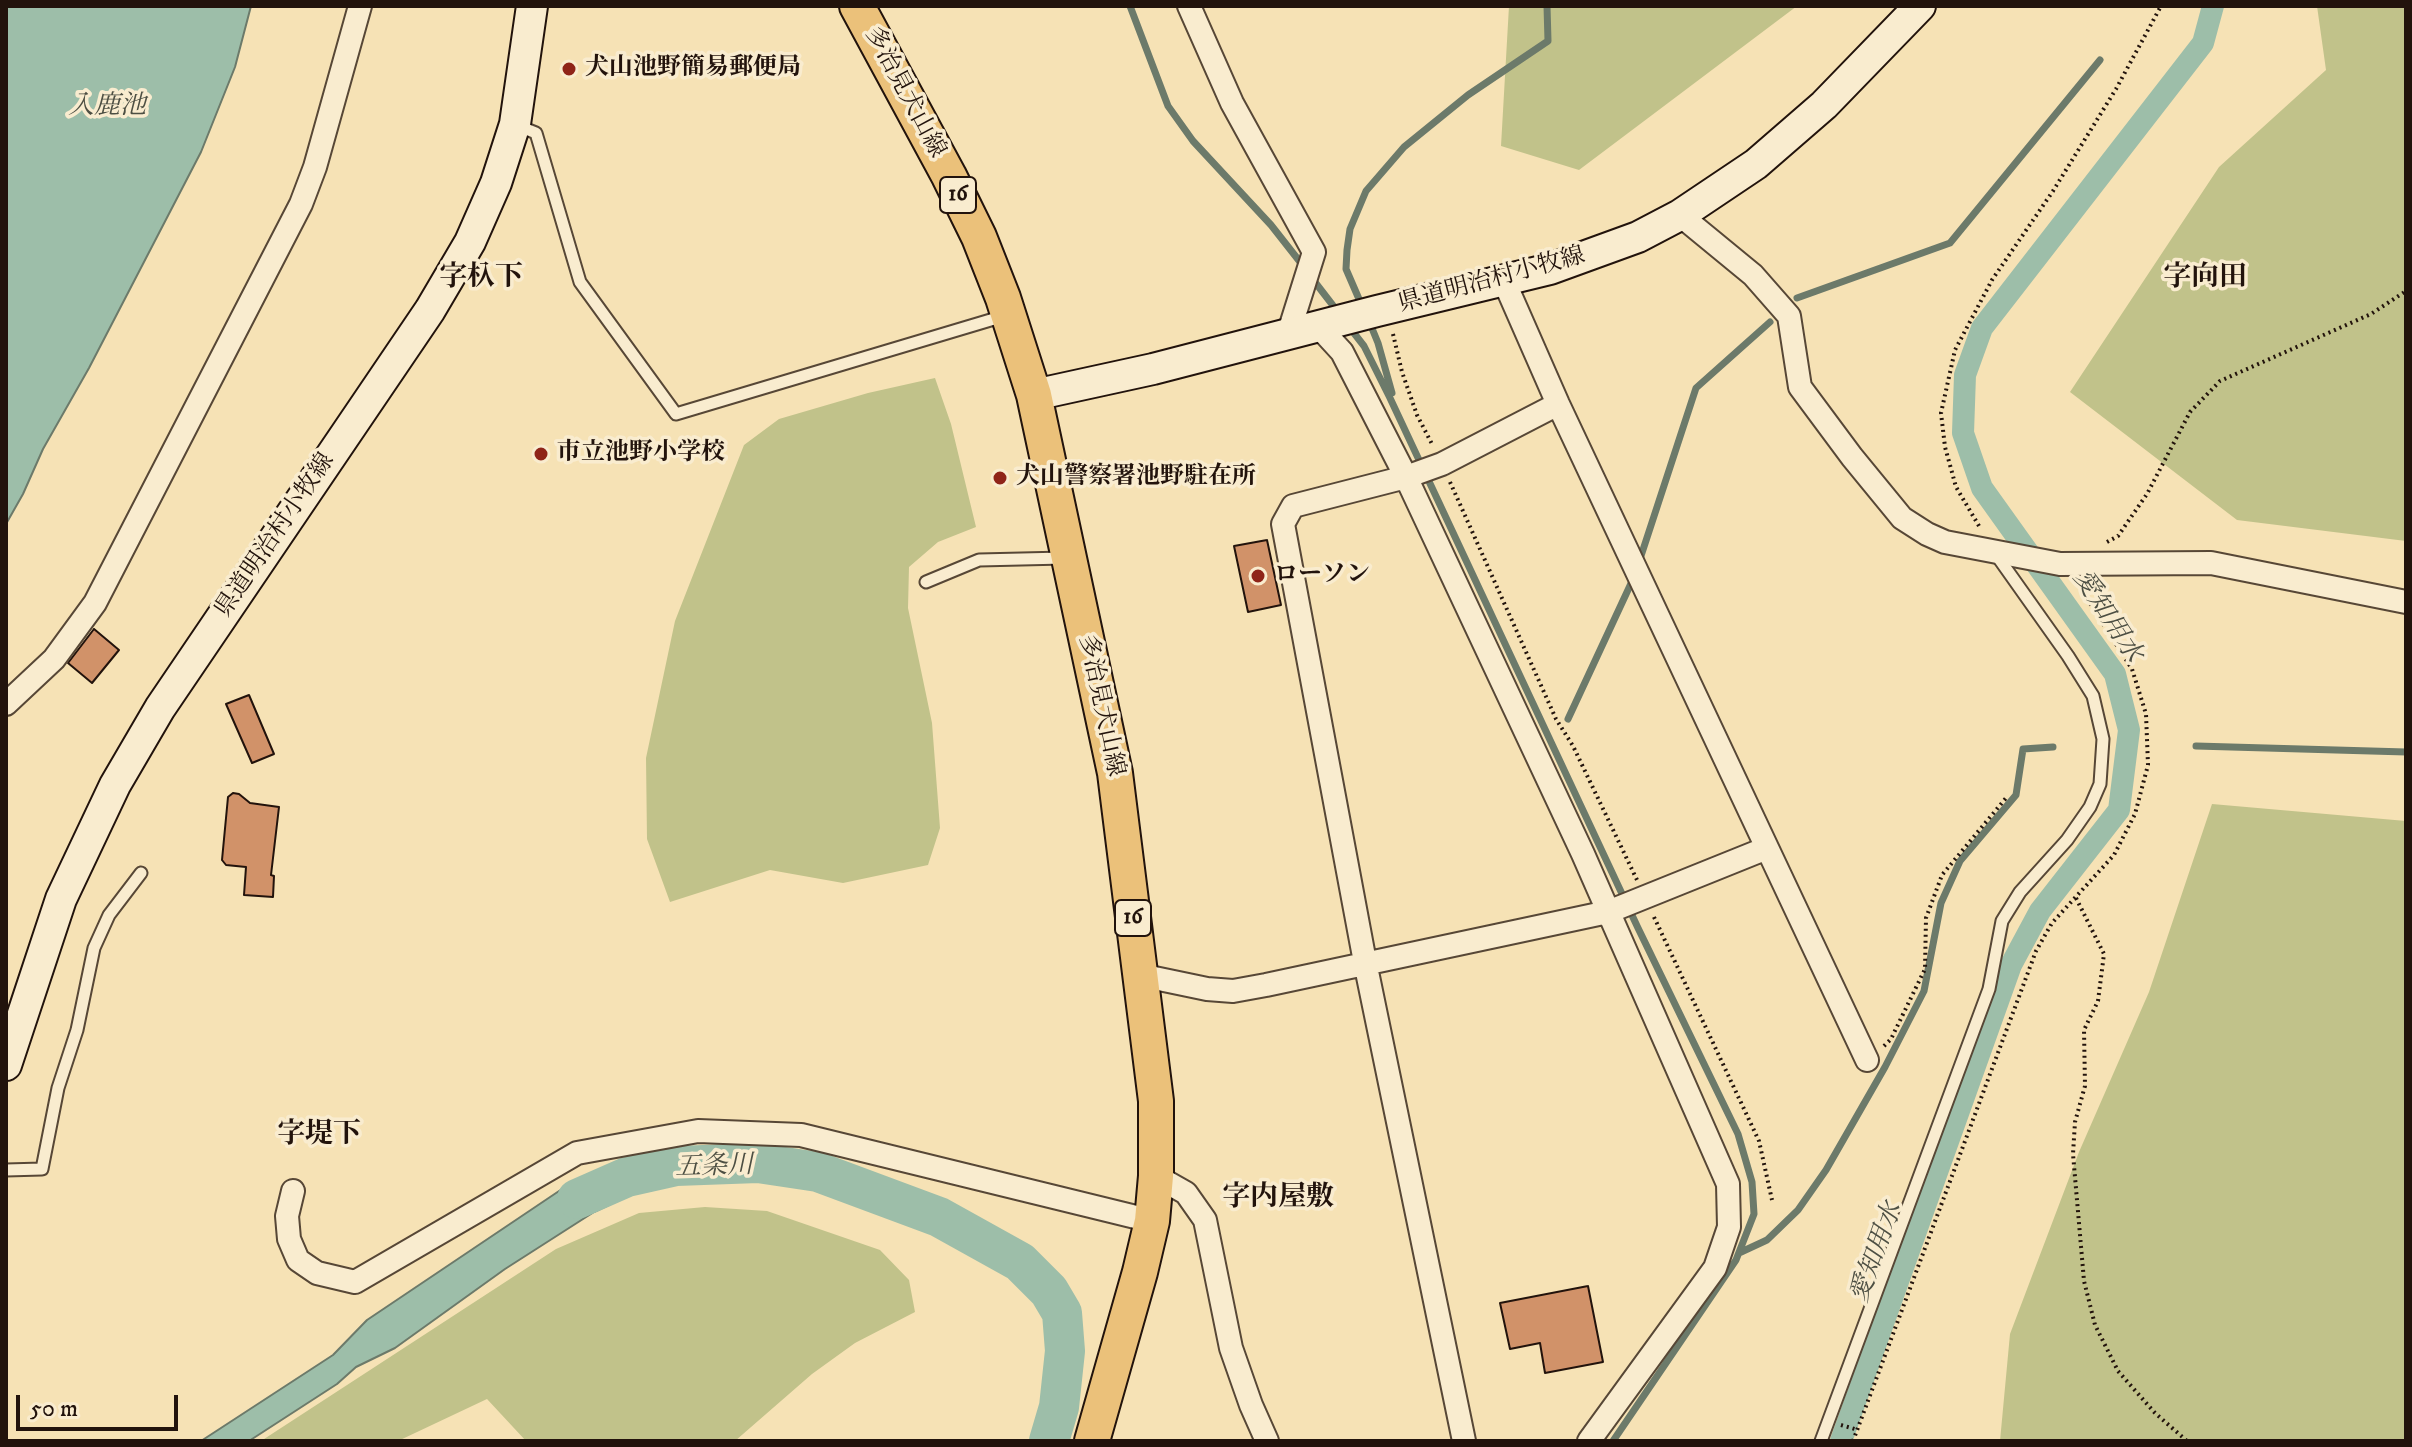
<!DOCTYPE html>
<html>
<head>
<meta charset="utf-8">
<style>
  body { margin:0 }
  #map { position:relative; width:2412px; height:1447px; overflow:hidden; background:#f6e2b5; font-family:"IM FELL DW Pica",serif }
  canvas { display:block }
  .frame { position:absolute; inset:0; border:8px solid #22130c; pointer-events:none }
  .scale { position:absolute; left:16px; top:1395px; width:162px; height:36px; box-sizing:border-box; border:4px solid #22130c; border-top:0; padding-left:10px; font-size:24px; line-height:28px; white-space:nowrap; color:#22130c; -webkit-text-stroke:6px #f9eccf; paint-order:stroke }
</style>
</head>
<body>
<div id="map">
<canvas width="2412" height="1447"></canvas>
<div class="frame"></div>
<div class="scale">50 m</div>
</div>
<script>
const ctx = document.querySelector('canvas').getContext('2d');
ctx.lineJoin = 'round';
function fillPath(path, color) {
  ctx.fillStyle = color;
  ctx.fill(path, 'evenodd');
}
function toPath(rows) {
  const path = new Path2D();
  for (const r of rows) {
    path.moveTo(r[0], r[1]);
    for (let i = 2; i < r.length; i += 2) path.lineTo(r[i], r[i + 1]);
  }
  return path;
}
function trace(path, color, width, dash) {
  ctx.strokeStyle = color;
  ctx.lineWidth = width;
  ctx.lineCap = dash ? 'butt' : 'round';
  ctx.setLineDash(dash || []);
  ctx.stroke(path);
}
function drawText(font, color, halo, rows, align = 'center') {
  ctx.font = font + ' "IM FELL DW Pica","Noto Serif JP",serif';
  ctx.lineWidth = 7;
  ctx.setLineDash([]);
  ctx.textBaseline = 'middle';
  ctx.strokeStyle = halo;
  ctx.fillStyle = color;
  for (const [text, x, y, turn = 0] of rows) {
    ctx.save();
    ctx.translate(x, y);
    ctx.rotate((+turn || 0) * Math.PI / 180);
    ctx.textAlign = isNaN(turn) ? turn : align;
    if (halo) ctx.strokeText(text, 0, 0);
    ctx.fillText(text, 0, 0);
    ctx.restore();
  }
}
const green = toPath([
  [1509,6,1797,6,1579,170,1501,146],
  [2317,6,2406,6,2406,541,2237,520,2070,392,2219,167,2326,70],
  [935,378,951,424,976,527,938,542,909,567,908,608,932,723,940,828,928,865,843,883,770,870,670,902,647,839,646,758,675,621,744,445,779,419,868,393],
  [2212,804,2406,821,2406,1441,2000,1441,2010,1334,2079,1152,2149,992],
  [705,1207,767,1211,880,1250,909,1280,915,1312,855,1343,812,1374,735,1441,526,1441,487,1399,398,1441,261,1441,556,1249,639,1213]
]);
const water = toPath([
  [6,6,251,6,235,67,201,152,89,368,43,449,23,494,6,524,6,6],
  [622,1163,632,1194,594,1212,505,1269,395,1348,356,1367,337,1384,249,1441,201,1441,333,1355,367,1320,562,1189,622,1163]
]);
const stream = toPath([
  [1130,6,1168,106,1193,141,1271,225,1304,267],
  [1311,277,1338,312],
  [1797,298,1950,243,2100,60],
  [1362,306,1346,269,1347,250,1350,229,1366,191,1404,147,1468,95,1548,41,1547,6],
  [1369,321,1378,343,1392,393],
  [1350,328,1364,346,1390,398,1638,928,1738,1134,1752,1182,1754,1214,1736,1260,1613,1441],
  [1639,562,1696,388,1770,322],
  [1568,719,1634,577],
  [2196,746,2406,752],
  [1739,1253,1767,1240,1798,1210,1826,1170,1885,1067,1924,991,1941,903,1960,861,2016,795,2023,749,2053,747]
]);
const canal = toPath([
  [1841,1441,2011,965,2040,911,2119,810,2129,730,2115,674,1982,488,1963,433,1965,375,1982,328,2203,43,2213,6]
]);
const river = toPath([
  [577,1199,627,1177,676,1166,758,1163,818,1172,939,1217,1020,1262,1049,1291,1062,1313,1065,1351,1059,1407,1049,1441]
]);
const building = toPath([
  [1267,540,1281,605,1248,612,1234,546,1267,540],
  [94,629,119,650,92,683,68,663,94,629],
  [249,695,274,754,252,763,226,704,249,695],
  [233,793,239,794,250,803,279,807,271,875,274,876,273,897,244,895,246,867,226,865,222,860,228,797,233,793],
  [1588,1286,1603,1362,1545,1373,1540,1343,1510,1349,1500,1303,1588,1286]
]);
const path = toPath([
  [1393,334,1402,372,1417,415,1433,446],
  [1450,482,1556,719,1573,746,1637,880],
  [1979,526,1956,487,1945,447,1941,413,1955,350,1992,280,2053,191,2116,89,2161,6],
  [2107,542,2118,536,2147,494,2190,412,2220,381,2371,314,2406,291],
  [2076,898,2104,954,2098,1001,2084,1030,2085,1086,2075,1122,2073,1154,2084,1281,2095,1325,2118,1371,2155,1413,2187,1441],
  [1654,917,1759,1141,1772,1200],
  [1884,1046,1891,1039,1925,969,1926,918,1942,875,2006,798],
  [1841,1425,1858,1430],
  [1853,1441,2036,951,2052,923,2114,855,2135,814,2148,765,2146,714,2132,669,2079,586]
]);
const lane = toPath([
  [516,125,536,133,580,282,676,414,1004,316],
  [926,582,979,560,1064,558],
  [6,1170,42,1169,58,1088,77,1030,94,948,109,915,141,873],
  [1821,1441,1989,989,2002,921,2020,892,2067,840,2090,807,2100,784,2103,739,2093,696,2068,656,1995,553]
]);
const street = toPath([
  [1189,6,1232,103,1314,252,1288,335],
  [1680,215,1753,275,1789,316,1800,387,1852,457,1902,518,1927,534,1945,542,2060,564,2211,563,2406,602],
  [1504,281,1558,404,1867,1060],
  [1319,327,1342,352,1406,477,1583,854,1728,1184,1729,1227,1715,1268,1589,1441],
  [6,704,54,659,95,603,301,204,315,167,360,6],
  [1140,975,1207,989,1233,991,1266,985,1608,912,1767,848],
  [1156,1176,1186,1193,1205,1220,1231,1348,1251,1405,1267,1441],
  [293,1191,287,1216,289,1239,298,1260,317,1273,355,1282,577,1153,698,1131,801,1135,1152,1221],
  [1464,1441,1365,962,1283,524,1293,506,1406,477,1442,464,1558,404]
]);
const secondary = toPath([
  [1034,395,1153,369,1377,311,1550,269,1638,237,1680,215,1756,164,1824,105,1920,6],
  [6,1065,61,899,115,785,160,708,430,310,470,242,496,183,515,124,532,6]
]);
const primary = toPath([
  [857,6,949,176,979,237,1003,298,1034,395,1115,773,1156,1101,1156,1176,1152,1221,1140,1272,1092,1441]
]);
const markers = [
  [569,69,8,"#8f2418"],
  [541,454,8,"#8f2418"],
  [1000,478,8,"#8f2418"],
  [1258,576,8,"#8f2418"]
];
const shields = [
  [958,195,36],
  [1133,918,36]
];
const shieldNames = [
  ["16",958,195],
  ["16",1133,918]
];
const poiNames = [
  ["犬山池野簡易郵便局",585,69],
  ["市立池野小学校",557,454],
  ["犬山警察署池野駐在所",1016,478],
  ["ローソン",1274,576]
];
const streetNames = [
  ["多治見犬山線",904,93,62],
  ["県道明治村小牧線",1492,281,-15],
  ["県道明治村小牧線",276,536,-56],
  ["多治見犬山線",1100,706,78]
];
const waterNames = [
  ["入鹿池",107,108],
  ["愛知用水",2106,617,57],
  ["五条川",714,1168,-2],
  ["愛知用水",1878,1253,-70]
];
const quarterNames = [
  ["字杁下",481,279],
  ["字向田",2205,279],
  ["字堤下",319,1136],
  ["字内屋敷",1278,1199]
];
fillPath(green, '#c1c28a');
fillPath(water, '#9dbea9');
trace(water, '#6c7a6a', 2);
trace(stream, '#6c7a6a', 7);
trace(canal, '#9dbea9', 22);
trace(river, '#9dbea9', 40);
fillPath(building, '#d19269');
trace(building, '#22130c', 2);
trace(lane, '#574736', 15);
trace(street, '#574736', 26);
trace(secondary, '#22130c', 34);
trace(primary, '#22130c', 38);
trace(path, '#22130c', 4, [2, 4]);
trace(lane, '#f9eccf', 11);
trace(street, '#f9eccf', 22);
trace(secondary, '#f9eccf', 30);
trace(primary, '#ebc17a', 34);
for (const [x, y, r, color] of markers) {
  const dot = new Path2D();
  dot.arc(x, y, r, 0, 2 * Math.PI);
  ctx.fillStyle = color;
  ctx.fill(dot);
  trace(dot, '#f9eccf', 3);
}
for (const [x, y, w] of shields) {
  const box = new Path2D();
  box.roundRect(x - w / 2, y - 18, w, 36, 6);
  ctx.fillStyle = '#f9eccf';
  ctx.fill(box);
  trace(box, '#22130c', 2);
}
drawText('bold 22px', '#22130c', null, shieldNames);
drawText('bold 24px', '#22130c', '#f9eccf', poiNames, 'left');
drawText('24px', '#22130c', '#f9eccf', streetNames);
drawText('italic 26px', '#4d4f43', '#f9eccf', waterNames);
drawText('bold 28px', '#22130c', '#f9eccf', quarterNames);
</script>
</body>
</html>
